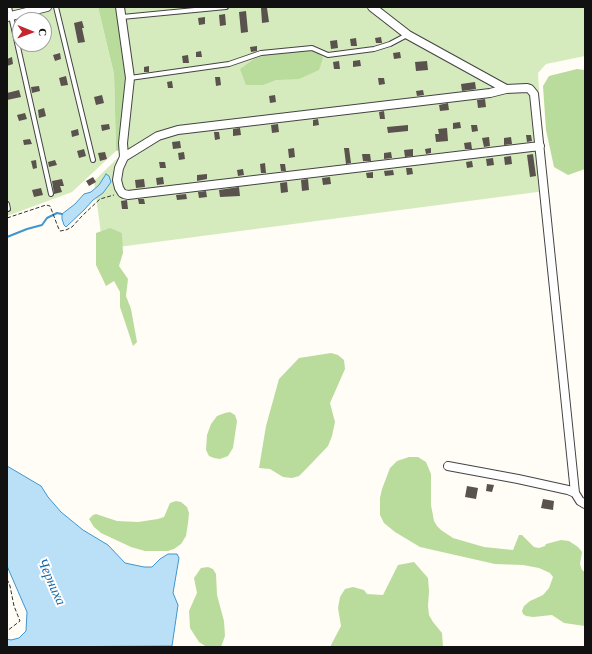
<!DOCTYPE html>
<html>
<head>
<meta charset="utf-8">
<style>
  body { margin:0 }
  #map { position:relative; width:592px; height:654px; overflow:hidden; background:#fffdf5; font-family:Georgia,serif }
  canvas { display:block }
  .frame { position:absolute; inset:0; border:8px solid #111; pointer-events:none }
  .north { position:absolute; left:12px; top:12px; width:40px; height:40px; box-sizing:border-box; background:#fff; border:1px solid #a0a0a0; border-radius:50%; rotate:91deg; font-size:11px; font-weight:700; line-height:16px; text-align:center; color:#111 }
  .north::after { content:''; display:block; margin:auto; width:14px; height:18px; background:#c4262e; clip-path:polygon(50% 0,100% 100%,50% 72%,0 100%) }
</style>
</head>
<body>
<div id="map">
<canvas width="592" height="654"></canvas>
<div class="frame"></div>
<div class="north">С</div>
</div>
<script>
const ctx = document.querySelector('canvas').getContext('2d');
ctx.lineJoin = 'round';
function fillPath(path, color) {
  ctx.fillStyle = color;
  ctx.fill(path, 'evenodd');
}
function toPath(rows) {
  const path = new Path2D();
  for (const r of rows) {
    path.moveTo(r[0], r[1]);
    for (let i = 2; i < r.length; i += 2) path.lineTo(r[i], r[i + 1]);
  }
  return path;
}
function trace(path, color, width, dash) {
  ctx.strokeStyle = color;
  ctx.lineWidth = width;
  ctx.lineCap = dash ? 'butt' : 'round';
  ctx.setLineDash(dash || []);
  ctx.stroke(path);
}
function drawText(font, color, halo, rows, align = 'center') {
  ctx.font = font + ' Georgia,serif';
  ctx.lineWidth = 4;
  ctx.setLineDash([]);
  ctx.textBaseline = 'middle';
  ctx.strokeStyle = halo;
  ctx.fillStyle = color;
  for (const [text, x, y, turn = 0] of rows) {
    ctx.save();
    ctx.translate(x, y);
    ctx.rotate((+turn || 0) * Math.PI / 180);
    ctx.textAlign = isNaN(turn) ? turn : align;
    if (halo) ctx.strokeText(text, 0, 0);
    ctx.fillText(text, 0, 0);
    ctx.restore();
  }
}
const green = toPath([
  [7,7,98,7,114,74,116,151,72,192,7,216],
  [20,20,44,20,44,44,20,44],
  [118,7,585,7,585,56,546,64,538,73,545,191,103,249,94,181,128,148]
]);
const forest = toPath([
  [98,7,118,7,127,76,128,148,116,151,114,74],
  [316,47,323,58,319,70,299,79,276,80,263,85,246,85,240,69,254,59,268,52],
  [577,69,585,70,585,169,568,175,554,167,546,130,543,86,549,76],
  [110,228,122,233,123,253,119,266,128,279,126,296,131,309,137,342,133,346,120,307,120,292,114,281,106,286,96,265,96,233],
  [331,353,338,355,344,360,345,369,330,403,335,422,332,436,328,446,308,467,299,476,292,478,283,477,270,469,259,468,266,426,279,379,299,358],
  [230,412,235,415,237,421,233,448,228,456,220,459,214,458,209,456,206,450,207,435,211,424,217,416,225,413],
  [409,457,418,457,426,462,431,474,431,505,434,521,437,526,441,530,453,538,484,547,513,550,519,535,522,535,534,547,539,548,545,546,546,544,561,540,569,541,578,547,582,552,580,564,582,570,585,572,585,626,564,623,552,615,533,617,526,616,523,614,522,611,524,606,530,601,543,595,549,588,553,577,550,573,539,568,523,565,495,564,420,547,395,532,384,523,380,515,380,498,382,489,390,468,397,461],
  [176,501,181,502,187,507,189,513,188,523,186,536,181,544,174,549,168,551,145,551,131,547,101,533,94,527,89,519,93,515,96,514,117,521,138,522,158,519,164,517,170,503],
  [414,562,428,578,429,591,428,606,429,615,433,622,442,633,443,647,330,647,341,626,338,608,340,597,345,589,353,587,364,590,367,594,383,595,398,565],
  [208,567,213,569,216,574,217,595,224,621,225,636,221,647,205,646,199,642,190,628,189,611,197,593,194,578,201,568]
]);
const water = toPath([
  [106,174,109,176,111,182,103,193,93,200,84,210,66,227,64,225,62,219,62,214,75,204,84,194,91,192,99,185,106,174],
  [7,466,41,486,48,497,61,512,83,530,108,545,125,563,144,567,152,567,160,559,168,554,177,554,179,558,173,593,178,605,172,646,7,647,7,639,11,640,19,638,26,631,27,612,7,566,7,466]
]);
const stream = toPath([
  [7,237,27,229,42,225,47,218,57,213,62,214]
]);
const building = toPath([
  [261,8,267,8,269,22,262,23],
  [246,11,248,32,241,33,239,12],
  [225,14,226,25,220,26,219,15],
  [205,17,205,24,199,25,198,18],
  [82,21,84,28,82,28,85,42,78,43,74,23],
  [381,37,382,43,376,43,375,38],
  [356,38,357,46,351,46,350,39],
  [337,40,338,48,331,49,330,41],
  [257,46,257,51,251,52,250,47],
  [201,51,202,57,196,57,196,52],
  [400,52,401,58,394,59,393,53],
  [60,53,61,59,55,61,53,55],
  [188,55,189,63,183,63,182,56],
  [12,57,13,64,7,66,7,59],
  [360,60,361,66,353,67,353,61],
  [339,61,340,69,334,69,333,62],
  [427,61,428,70,416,71,415,62],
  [149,66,149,72,144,72,144,67],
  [66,76,68,85,61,86,59,78],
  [215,77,220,77,221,85,216,86],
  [378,78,384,78,385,84,379,85],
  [172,81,173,88,168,88,167,82],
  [475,82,476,89,462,91,461,84],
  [39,86,40,91,32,93,31,87],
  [19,90,21,97,7,100,7,93],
  [423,90,424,95,417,96,416,91],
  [102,95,104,103,96,105,94,97],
  [275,95,276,102,270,103,269,96],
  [485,99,486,107,478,108,477,100],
  [448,103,449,110,440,111,439,105],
  [44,108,46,116,39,118,38,110],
  [384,111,385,119,380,119,379,112],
  [25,113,27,119,19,121,17,115],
  [318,119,319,125,313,126,313,120],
  [460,122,461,128,453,129,453,123],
  [109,124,110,129,102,131,101,125],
  [278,124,279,132,272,133,271,125],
  [408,125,408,131,388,133,387,127],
  [471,125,477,125,478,131,472,132],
  [240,128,241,135,233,136,233,129],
  [447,128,448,141,436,142,435,134,439,134,438,129],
  [78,129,79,135,72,137,71,131],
  [214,132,219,132,220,139,215,140],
  [526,135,531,135,532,141,527,142],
  [489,137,490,146,484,147,482,138],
  [511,137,512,144,504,145,504,138],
  [30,139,32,144,24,145,23,140],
  [180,141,181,148,173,149,172,142],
  [471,142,472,149,465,149,464,143],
  [294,148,295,157,289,158,288,149],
  [344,148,349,148,351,163,346,164],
  [431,148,431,153,426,154,425,149],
  [84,149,86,156,79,158,77,151],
  [413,149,413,156,405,157,404,150],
  [105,152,107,159,100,161,98,153],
  [184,152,185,159,179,160,178,153],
  [391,152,392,158,384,159,384,153],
  [362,154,370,154,371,161,363,161],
  [533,154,536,176,530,177,527,155],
  [511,156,512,164,505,165,504,157],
  [493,158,494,165,487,166,486,159],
  [36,160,37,168,33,169,31,161],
  [55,160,57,165,49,167,48,162],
  [472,161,473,167,467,168,466,162],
  [159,162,165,162,166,168,160,168],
  [265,163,266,173,261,173,260,164],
  [280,164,285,164,286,171,281,171],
  [406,168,412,168,413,174,407,175],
  [243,169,244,175,238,176,237,170],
  [393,170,394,175,385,176,384,171],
  [373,172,373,178,367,178,366,173],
  [207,174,207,179,197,181,197,175],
  [93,177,96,182,89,186,86,181],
  [163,177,164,184,157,185,156,178],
  [330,177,331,184,323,185,322,178],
  [62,179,64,186,60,186,62,192,54,194,52,181],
  [144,179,145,187,136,188,135,180],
  [308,179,309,190,302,191,301,180],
  [287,182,288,192,281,193,280,183],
  [239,187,240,196,220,197,219,190],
  [41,188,43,195,34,197,32,190],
  [206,191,207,197,199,198,198,192],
  [186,194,187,199,177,200,176,195],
  [138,199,144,199,145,204,139,204],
  [127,200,128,209,122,209,121,201],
  [487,484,494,485,492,492,486,491],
  [467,486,478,488,476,499,465,497],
  [543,499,554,501,553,510,541,508]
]);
const path = toPath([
  [7,218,46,205,50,206,58,227,60,231,66,230,72,227,82,216,100,199,114,195],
  [7,579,10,586,14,606,20,621,7,631]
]);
const lane = toPath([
  [9,7,51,194],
  [56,7,93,160],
  [122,17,226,7],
  [130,78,229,64,261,53,312,48,328,55,374,49,390,44,407,35],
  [7,204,8,209]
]);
const street = toPath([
  [120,7,130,78,123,143,124,157,119,168,117,180,119,188,122,193,124,194,128,195,540,146],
  [372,7,408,35,506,89,527,88,530,89,534,94,575,493,580,501,585,504],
  [7,17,47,7],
  [124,157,158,136,178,130,490,93,506,89],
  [448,466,518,479,568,490,575,493]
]);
const waterNames = [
  ["Черниха",51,582,66]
];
fillPath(green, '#d5ebbd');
fillPath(forest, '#b9dc9c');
fillPath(water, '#b9e0f7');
trace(water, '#3f96cf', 1);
trace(stream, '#3f96cf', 2);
fillPath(building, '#5a524d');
trace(lane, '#444', 6);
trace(street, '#444', 10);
trace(path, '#333', 1, [4, 2]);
trace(lane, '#fff', 4);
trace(street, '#fff', 8);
drawText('italic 14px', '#1768a6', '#fff', waterNames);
</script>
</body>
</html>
